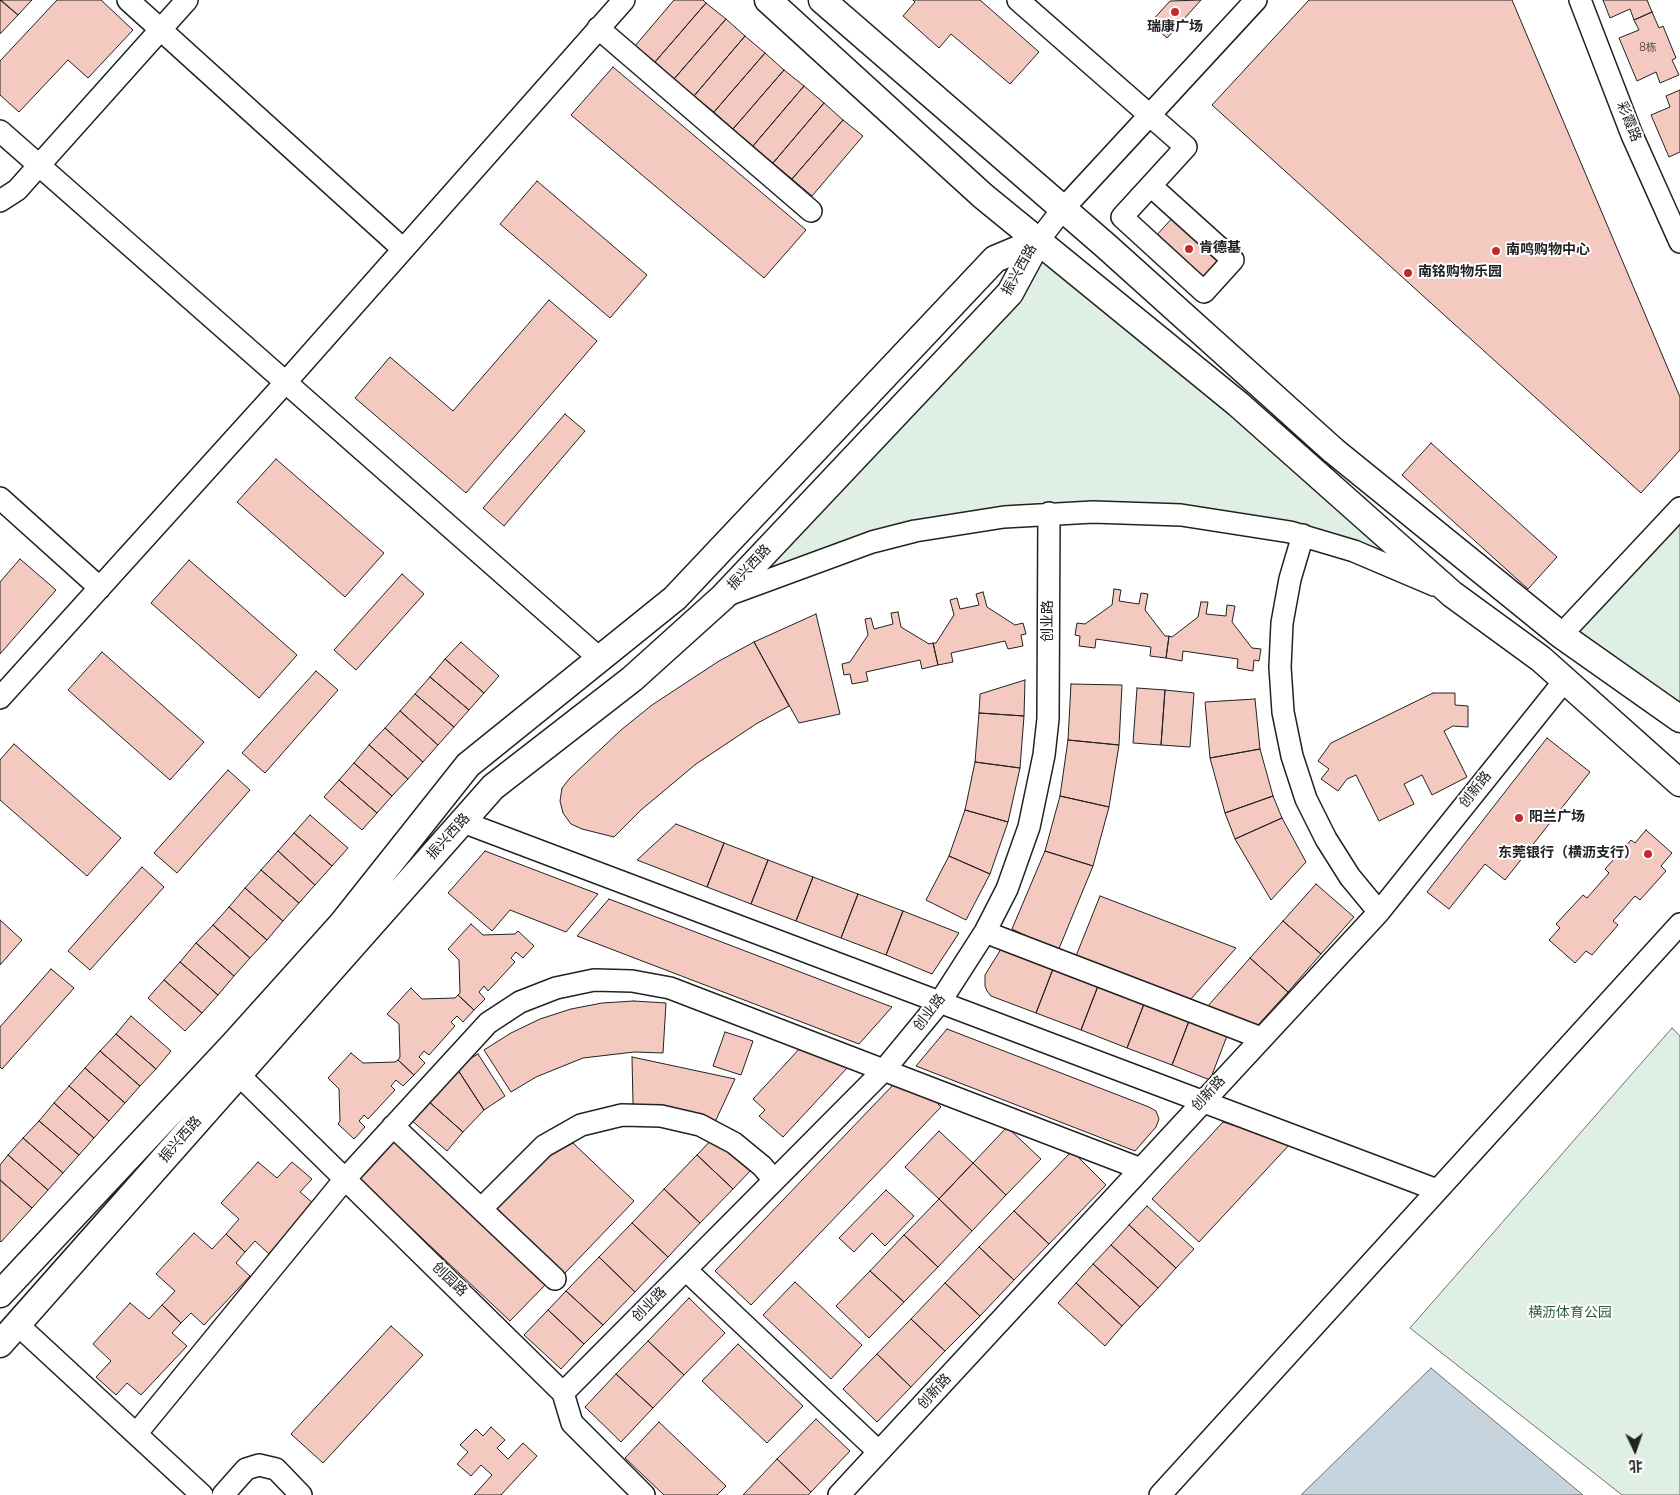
<!DOCTYPE html>
<html>
<head>
<meta charset="utf-8">
<style>
  body { margin:0 }
  #map { position:relative; width:1680px; height:1495px; overflow:hidden; background:#fff; font-family:"Nunito Sans","Noto Sans SC",sans-serif }
  canvas { display:block }
  .north { position:absolute; left:1610px; top:1425px; width:50px; height:50px; -webkit-text-stroke:4px #fff; paint-order:stroke; rotate:177deg; font-size:14px; font-weight:700; line-height:20px; text-align:center; color:#222 }
  .north::after { content:''; display:block; margin:auto; width:18px; height:22px; background:#222; clip-path:polygon(50% 0,100% 100%,50% 72%,0 100%) }
</style>
</head>
<body>
<div id="map">
<canvas width="1680" height="1495"></canvas>
<div class="north">北</div>
</div>
<script>
const ctx = document.querySelector('canvas').getContext('2d');
ctx.lineJoin = 'round';
function fillPath(path, color) {
  ctx.fillStyle = color;
  ctx.fill(path, 'evenodd');
}
function toPath(rows) {
  const path = new Path2D();
  for (const r of rows) {
    path.moveTo(r[0], r[1]);
    for (let i = 2; i < r.length; i += 2) path.lineTo(r[i], r[i + 1]);
  }
  return path;
}
function trace(path, color, width, dash) {
  ctx.strokeStyle = color;
  ctx.lineWidth = width;
  ctx.lineCap = dash ? 'butt' : 'round';
  ctx.setLineDash(dash || []);
  ctx.stroke(path);
}
function drawText(font, color, halo, rows, align = 'center') {
  ctx.font = font + ' "Nunito Sans","Noto Sans SC",sans-serif';
  ctx.lineWidth = 4;
  ctx.setLineDash([]);
  ctx.textBaseline = 'middle';
  ctx.strokeStyle = halo;
  ctx.fillStyle = color;
  for (const [text, x, y, turn = 0] of rows) {
    ctx.save();
    ctx.translate(x, y);
    ctx.rotate((+turn || 0) * Math.PI / 180);
    ctx.textAlign = isNaN(turn) ? turn : align;
    if (halo) ctx.strokeText(text, 0, 0);
    ctx.fillText(text, 0, 0);
    ctx.restore();
  }
}
const green = toPath([
  [1042,244,1452,594,1375,559,1159,514,959,523,723,597,1042,244],
  [1680,508,1680,719,1561,635,1680,508],
  [1672,1028,1680,1036,1680,1495,1622,1495,1410,1328,1672,1028]
]);
const water = toPath([
  [1431,1368,1583,1495,1301,1495,1431,1368]
]);
const building = toPath([
  [0,0,18,15,0,34,0,0],
  [1,0,32,0,18,15,1,0],
  [57,0,101,0,133,30,88,78,68,60,19,112,0,95,0,61,57,0],
  [674,0,703,0,706,3,655,62,635,46,674,0],
  [913,0,980,0,1039,52,1010,84,951,34,939,48,903,16,915,2,913,0],
  [1201,0,1167,38,1150,23,1170,1,1201,0],
  [1309,0,1512,0,1680,397,1680,450,1641,493,1212,105,1309,0],
  [1603,0,1647,0,1652,12,1634,20,1630,9,1610,18,1603,0],
  [706,3,726,19,674,79,655,62,706,3],
  [1652,12,1659,28,1663,26,1676,58,1672,60,1679,75,1660,83,1656,72,1637,81,1619,38,1639,30,1634,20,1652,12],
  [726,19,745,36,694,96,674,79,726,19],
  [745,36,765,53,714,112,694,96,745,36],
  [765,53,784,70,733,129,714,112,765,53],
  [613,67,806,230,764,278,571,115,613,67],
  [784,70,804,86,753,146,733,129,784,70],
  [804,86,824,103,773,163,753,146,804,86],
  [1680,90,1680,152,1669,157,1651,115,1670,107,1666,96,1680,90],
  [824,103,843,120,792,179,773,163,824,103],
  [843,120,863,136,812,196,792,179,843,120],
  [537,181,647,275,610,318,500,224,537,181],
  [1175,215,1225,260,1204,284,1154,238,1175,215],
  [549,300,597,341,466,493,355,398,390,357,453,411,549,300],
  [565,414,585,431,504,526,483,508,565,414],
  [1431,443,1557,557,1528,589,1402,475,1431,443],
  [276,459,384,553,345,597,237,502,276,459],
  [20,559,56,590,0,654,0,582,20,559],
  [189,560,297,655,259,698,151,603,189,560],
  [402,574,424,594,356,670,334,650,402,574],
  [1114,589,1121,590,1119,601,1139,604,1141,593,1148,594,1145,610,1165,636,1169,636,1166,658,1150,656,1151,647,1096,639,1095,648,1079,646,1080,636,1075,635,1077,623,1085,624,1112,605,1114,589],
  [983,592,987,607,1015,625,1023,623,1026,634,1021,635,1023,646,1008,649,1005,641,951,653,953,662,938,665,933,643,936,643,954,615,950,600,957,598,960,609,979,605,976,594,983,592],
  [1201,602,1208,602,1206,614,1226,616,1227,605,1235,606,1232,622,1252,648,1261,649,1259,661,1254,660,1253,671,1237,668,1238,659,1183,651,1182,661,1166,658,1169,636,1172,637,1198,617,1201,602],
  [898,612,901,627,929,644,933,643,938,665,922,669,920,660,866,672,868,681,852,684,850,674,844,675,842,664,850,662,868,635,865,619,871,618,874,629,893,624,891,613,898,612],
  [816,614,840,714,799,723,754,642,816,614],
  [461,642,499,676,484,693,445,659,461,642],
  [754,642,789,706,756,724,696,764,641,810,614,837,582,829,571,824,563,813,560,801,562,788,570,778,621,730,652,705,719,661,754,642],
  [102,652,204,742,170,780,68,690,102,652],
  [445,659,484,693,469,710,430,677,445,659],
  [316,671,338,690,265,773,242,753,316,671],
  [430,677,469,710,454,727,415,694,430,677],
  [1025,680,1024,716,979,713,980,694,1025,680],
  [1071,684,1122,685,1119,745,1068,740,1071,684],
  [1137,688,1165,690,1161,745,1133,743,1137,688],
  [1165,690,1194,693,1190,747,1161,745,1165,690],
  [1433,693,1455,693,1455,705,1468,706,1468,727,1453,726,1444,731,1467,777,1432,795,1422,775,1404,784,1414,804,1379,821,1356,775,1347,779,1338,791,1321,779,1329,769,1318,761,1331,743,1433,693],
  [415,694,454,727,438,745,400,711,415,694],
  [1255,699,1260,749,1210,758,1205,702,1255,699],
  [400,711,438,745,423,762,385,728,400,711],
  [979,713,1024,716,1020,768,975,762,979,713],
  [385,728,423,762,408,779,369,745,385,728],
  [1547,738,1590,772,1505,880,1485,864,1449,909,1427,892,1547,738],
  [1068,740,1119,745,1109,807,1060,796,1068,740],
  [14,744,121,838,87,876,0,800,0,760,14,744],
  [369,745,408,779,392,796,354,763,369,745],
  [1260,749,1273,796,1225,813,1210,758,1260,749],
  [975,762,1020,768,1008,822,965,810,975,762],
  [354,763,392,796,377,813,339,780,354,763],
  [228,770,250,790,177,873,154,853,228,770],
  [339,780,377,813,362,830,324,797,339,780],
  [1060,796,1109,807,1093,866,1045,851,1060,796],
  [1273,796,1282,818,1235,839,1225,813,1273,796],
  [965,810,1008,822,990,874,949,856,965,810],
  [310,815,348,848,332,866,294,833,310,815],
  [1282,818,1306,862,1271,900,1235,839,1282,818],
  [676,824,724,843,707,887,637,860,676,824],
  [1646,830,1672,853,1661,866,1666,871,1640,900,1635,896,1613,921,1618,925,1592,955,1586,951,1575,963,1549,940,1560,928,1556,924,1583,895,1587,898,1609,873,1605,869,1631,840,1635,843,1646,830],
  [294,833,332,866,315,885,278,851,294,833],
  [724,843,768,860,751,904,707,887,724,843],
  [278,851,315,885,299,903,261,870,278,851],
  [485,851,598,894,566,932,510,910,492,931,448,893,485,851],
  [1045,851,1093,866,1058,951,1012,929,1045,851],
  [949,856,990,874,966,920,926,900,949,856],
  [768,860,813,877,796,921,751,904,768,860],
  [142,867,164,887,90,970,68,951,142,867],
  [261,870,299,903,283,921,245,888,261,870],
  [813,877,858,894,841,938,796,921,813,877],
  [1316,884,1354,917,1321,954,1283,921,1316,884],
  [245,888,283,921,267,940,229,907,245,888],
  [858,894,903,911,886,955,841,938,858,894],
  [1100,896,1236,948,1190,1000,1076,956,1100,896],
  [609,899,892,1007,859,1044,577,936,609,899],
  [229,907,267,940,250,958,213,925,229,907],
  [903,911,959,933,932,974,886,955,903,911],
  [0,920,22,940,0,965,0,920],
  [1283,921,1321,954,1288,992,1250,958,1283,921],
  [471,924,483,935,515,934,518,931,534,946,523,958,516,952,511,958,515,962,488,991,484,986,479,992,485,999,474,1010,458,995,460,993,459,960,448,949,471,924],
  [213,925,250,958,234,976,196,943,213,925],
  [196,943,234,976,218,995,180,962,196,943],
  [1001,949,1053,969,1036,1013,991,996,987,991,985,986,985,975,1001,949],
  [1250,958,1288,992,1257,1026,1207,1007,1250,958],
  [180,962,218,995,202,1013,164,980,180,962],
  [51,969,74,988,2,1069,0,1067,0,1027,51,969],
  [1053,969,1098,986,1081,1030,1036,1013,1053,969],
  [164,980,202,1013,185,1031,148,998,164,980],
  [1098,986,1144,1004,1127,1048,1081,1030,1098,986],
  [411,988,422,999,455,998,458,995,474,1010,463,1022,457,1016,451,1022,455,1026,429,1055,424,1051,419,1057,425,1063,414,1075,398,1060,400,1057,399,1024,387,1014,411,988],
  [634,1001,666,1003,663,1053,634,1052,583,1058,536,1077,511,1092,484,1050,511,1033,540,1019,571,1009,602,1003,634,1001],
  [1144,1004,1189,1021,1172,1065,1127,1048,1144,1004],
  [131,1016,171,1051,156,1069,116,1034,131,1016],
  [1189,1021,1227,1036,1210,1080,1172,1065,1189,1021],
  [947,1029,1149,1107,1156,1111,1159,1119,1156,1127,1135,1151,916,1066,947,1029],
  [725,1032,753,1041,741,1075,713,1066,725,1032],
  [116,1034,156,1069,140,1086,100,1051,116,1034],
  [802,1046,848,1067,783,1137,759,1116,765,1110,753,1099,802,1046],
  [100,1051,140,1086,125,1103,85,1068,100,1051],
  [351,1053,363,1063,395,1062,398,1060,414,1075,403,1086,396,1080,391,1086,395,1090,368,1119,364,1115,359,1121,365,1127,354,1139,338,1124,340,1121,339,1089,328,1078,351,1053],
  [478,1054,505,1096,484,1110,456,1067,478,1054],
  [632,1057,735,1079,715,1122,633,1104,632,1057],
  [456,1067,484,1110,463,1132,427,1100,456,1067],
  [85,1068,125,1103,109,1121,69,1086,85,1068],
  [894,1084,934,1100,941,1107,751,1305,715,1271,894,1084],
  [69,1086,109,1121,94,1138,54,1103,69,1086],
  [427,1100,463,1132,447,1151,410,1119,427,1100],
  [54,1103,94,1138,79,1155,39,1121,54,1103],
  [39,1121,79,1155,63,1173,23,1138,39,1121],
  [1223,1122,1291,1143,1199,1242,1152,1199,1223,1122],
  [1007,1127,1041,1159,1006,1195,973,1163,1007,1127],
  [939,1131,973,1163,939,1199,905,1167,939,1131],
  [714,1137,750,1171,733,1189,697,1155,714,1137],
  [23,1138,63,1173,48,1190,8,1155,23,1138],
  [394,1141,546,1284,510,1321,358,1178,394,1141],
  [573,1143,634,1201,565,1273,494,1206,535,1164,573,1143],
  [1072,1151,1106,1185,1049,1244,1014,1211,1072,1151],
  [8,1155,48,1190,32,1208,0,1180,0,1165,8,1155],
  [697,1155,733,1189,700,1223,664,1189,697,1155],
  [258,1162,277,1178,292,1162,312,1179,300,1192,314,1204,269,1254,255,1241,245,1252,226,1234,239,1219,221,1203,258,1162],
  [973,1163,1006,1195,972,1231,939,1199,973,1163],
  [0,1180,32,1208,1,1242,0,1241,0,1180],
  [664,1189,700,1223,668,1257,632,1223,664,1189],
  [886,1190,914,1216,885,1246,872,1233,854,1252,839,1238,886,1190],
  [939,1199,972,1231,938,1267,904,1235,939,1199],
  [1147,1206,1194,1249,1176,1268,1129,1225,1147,1206],
  [1014,1211,1049,1244,1014,1280,979,1247,1014,1211],
  [632,1223,668,1257,635,1292,599,1257,632,1223],
  [1129,1225,1176,1268,1158,1288,1111,1245,1129,1225],
  [194,1233,212,1249,226,1234,245,1252,236,1263,250,1276,204,1325,191,1313,181,1323,162,1305,175,1291,156,1274,194,1233],
  [904,1235,938,1267,904,1302,870,1271,904,1235],
  [1111,1245,1158,1288,1140,1307,1093,1264,1111,1245],
  [979,1247,1014,1280,980,1316,945,1283,979,1247],
  [599,1257,635,1292,603,1325,566,1291,599,1257],
  [1093,1264,1140,1307,1122,1326,1076,1283,1093,1264],
  [870,1271,904,1302,869,1338,836,1306,870,1271],
  [795,1282,862,1345,831,1379,763,1315,795,1282],
  [945,1283,980,1316,945,1351,911,1319,945,1283],
  [1076,1283,1122,1326,1105,1346,1058,1303,1076,1283],
  [566,1291,603,1325,584,1344,548,1310,566,1291],
  [689,1298,725,1333,684,1375,648,1341,689,1298],
  [130,1303,149,1319,162,1305,181,1323,172,1333,187,1346,141,1395,127,1383,116,1395,96,1377,111,1361,93,1344,130,1303],
  [548,1310,584,1344,561,1369,524,1335,548,1310],
  [911,1319,945,1351,911,1387,877,1354,911,1319],
  [391,1326,423,1355,323,1463,291,1434,391,1326],
  [648,1341,684,1375,653,1408,616,1374,648,1341],
  [738,1344,803,1406,767,1443,702,1381,738,1344],
  [877,1354,911,1387,877,1422,843,1389,877,1354],
  [616,1374,653,1408,621,1442,585,1407,616,1374],
  [816,1419,850,1451,811,1492,777,1459,816,1419],
  [659,1422,726,1486,717,1495,664,1495,625,1458,659,1422],
  [491,1427,505,1440,497,1448,508,1459,523,1443,537,1456,501,1495,474,1495,492,1475,481,1465,471,1476,457,1464,468,1452,460,1445,476,1429,483,1436,491,1427],
  [777,1459,811,1492,808,1495,743,1495,777,1459]
]);
const minor = toPath([
  [128,0,403,249],
  [1018,0,1186,147,1122,217,1204,292,1233,260,1151,186],
  [1580,0,1632,135,1680,242],
  [598,28,811,211],
  [0,131,599,658],
  [0,201,17,190,187,0],
  [1038,241,1062,210,1256,0],
  [0,498,100,588],
  [1303,535,1290,579,1282,623,1280,667,1283,712,1292,756,1306,799,1326,839,1350,877,1379,912],
  [725,596,872,542,915,531,1004,517,1093,512,1181,515,1290,532,1354,551,1434,585],
  [1561,635,1680,508],
  [0,698,285,383,624,0],
  [463,822,1437,1190],
  [985,932,1261,1038],
  [239,1075,563,1393,572,1423,644,1495],
  [393,1126,555,1279],
  [481,1209,544,1146,581,1125,622,1115,661,1116,700,1125,734,1143,762,1166,774,1180],
  [686,1270,879,1452],
  [18,1325,202,1495],
  [563,1393,884,1070,940,1002,985,932,1007,889,1029,827,1044,755,1048,719,1049,513],
  [136,1434,345,1179,488,1023,520,1002,556,988,594,980,632,981,670,988,1141,1169],
  [223,1495,246,1469,259,1465,276,1469,301,1495],
  [839,1495,1379,912,1565,680],
  [1160,1495,1680,924]
]);
const major = toPath([
  [768,0,983,196,1238,404,1452,594,1541,659,1680,783],
  [822,0,1106,246,1334,451,1561,635,1680,719],
  [0,1294,234,1044,341,925,468,765,675,598,995,259,1038,241],
  [0,1344,493,787,632,679,723,597,1010,293,1038,241]
]);
const markers = [
  [1175,12,5,"#c62828"],
  [1189,249,5,"#c62828"],
  [1496,251,5,"#c62828"],
  [1408,273,5,"#c62828"],
  [1519,818,5,"#c62828"],
  [1648,854,5,"#c62828"]
];
const numberNames = [
  ["8栋",1648,48]
];
const poiNames = [
  ["瑞康广场",1175,28,"center"],
  ["肯德基",1199,249],
  ["南鸣购物中心",1506,251],
  ["南铭购物乐园",1418,273],
  ["阳兰广场",1529,818],
  ["东莞银行（横沥支行）",1638,854,"right"]
];
const streetNames = [
  ["彩霞路",1628,122,68],
  ["振兴西路",1020,270,-61],
  ["振兴西路",750,568,-47],
  ["创业路",1049,621,-90],
  ["创新路",1476,790,-51],
  ["振兴西路",449,837,-48],
  ["创业路",930,1013,-52],
  ["创新路",1209,1094,-47],
  ["振兴西路",181,1140,-49],
  ["创园路",449,1280,44],
  ["创业路",650,1305,-45],
  ["创新路",935,1392,-47]
];
const parkNames = [
  ["横沥体育公园",1570,1314]
];
fillPath(green, '#e0efe3');
trace(green, '#6f6f6f', 1);
fillPath(water, '#c7d3dd');
trace(water, '#6f6f6f', 1);
fillPath(building, '#f3c9c0');
trace(building, '#222', 1);
trace(minor, '#222', 24);
trace(major, '#222', 29);
trace(minor, '#fff', 21);
trace(major, '#fff', 26);
for (const [x, y, r, color] of markers) {
  const dot = new Path2D();
  dot.arc(x, y, r, 0, 2 * Math.PI);
  ctx.fillStyle = color;
  ctx.fill(dot);
  trace(dot, '#fff', 2);
}
drawText('11px', '#564c4a', null, numberNames);
drawText('bold 14px', '#222', '#fff', poiNames, 'left');
drawText('14px', '#222', '#fff', streetNames);
drawText('14px', '#2f5e38', '#fff', parkNames);
</script>
</body>
</html>
